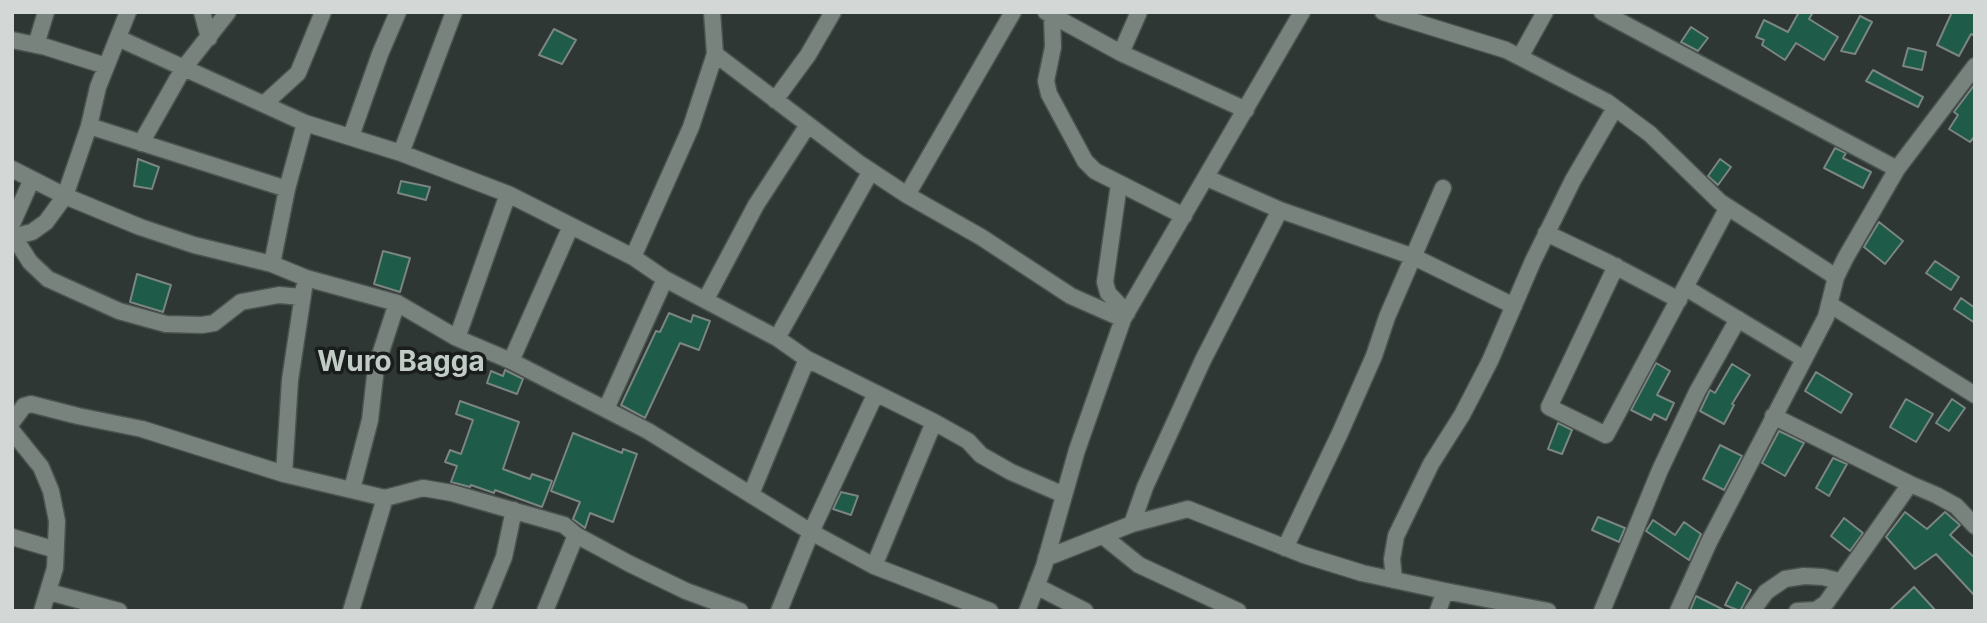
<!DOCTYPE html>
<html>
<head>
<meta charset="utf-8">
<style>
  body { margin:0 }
  #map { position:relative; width:1987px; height:623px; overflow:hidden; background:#2e3733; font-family:Inter,sans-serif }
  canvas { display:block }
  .frame { position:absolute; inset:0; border:14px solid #d3d8d6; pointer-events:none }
</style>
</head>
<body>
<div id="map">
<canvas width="1987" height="623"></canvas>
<div class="frame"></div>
</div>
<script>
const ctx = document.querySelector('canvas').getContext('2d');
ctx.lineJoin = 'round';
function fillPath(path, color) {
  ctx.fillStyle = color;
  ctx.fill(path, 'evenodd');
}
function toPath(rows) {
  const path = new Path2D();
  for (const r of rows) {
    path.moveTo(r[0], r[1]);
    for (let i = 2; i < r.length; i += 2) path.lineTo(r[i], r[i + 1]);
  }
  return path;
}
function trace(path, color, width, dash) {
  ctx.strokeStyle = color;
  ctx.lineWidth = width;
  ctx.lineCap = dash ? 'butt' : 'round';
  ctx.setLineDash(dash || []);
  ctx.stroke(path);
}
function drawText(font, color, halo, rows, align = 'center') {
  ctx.font = font + ' Inter,sans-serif';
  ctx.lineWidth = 7;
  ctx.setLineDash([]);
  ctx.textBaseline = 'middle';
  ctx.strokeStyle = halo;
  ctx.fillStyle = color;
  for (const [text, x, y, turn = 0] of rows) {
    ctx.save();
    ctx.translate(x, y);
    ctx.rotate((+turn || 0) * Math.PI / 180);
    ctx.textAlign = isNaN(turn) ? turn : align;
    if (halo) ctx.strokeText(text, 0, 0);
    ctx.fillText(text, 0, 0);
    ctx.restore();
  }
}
const building = toPath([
  [1799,12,1813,12,1809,19,1838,37,1824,60,1796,43,1785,60,1762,45,1764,40,1756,37,1764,20,1788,32,1799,12],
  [1952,12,1975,12,1975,36,1971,34,1959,56,1937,45,1952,12],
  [1860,16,1872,22,1855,54,1841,51,1860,16],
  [1691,27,1708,38,1698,51,1681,42,1691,27],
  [554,29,576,40,562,64,539,55,554,29],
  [1908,48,1926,52,1922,70,1903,66,1908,48],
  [1873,70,1923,97,1918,107,1866,81,1873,70],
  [1975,84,1975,136,1970,142,1949,129,1958,115,1954,112,1975,84],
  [1835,148,1846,153,1843,158,1871,172,1863,188,1824,168,1835,148],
  [138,159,159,167,152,189,134,186,138,159],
  [1720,159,1731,167,1718,185,1708,176,1720,159],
  [401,181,430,187,426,200,398,193,401,181],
  [1879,222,1903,241,1885,264,1864,247,1879,222],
  [383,251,410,258,400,292,374,284,383,251],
  [1935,261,1959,277,1951,290,1926,273,1935,261],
  [137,274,171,285,163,312,130,302,137,274],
  [1961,298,1975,308,1975,323,1954,309,1961,298],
  [669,313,691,322,693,315,710,321,699,350,680,343,645,418,621,405,656,331,660,332,669,313],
  [1656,363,1670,371,1657,395,1674,403,1666,420,1654,414,1651,420,1631,410,1656,363],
  [1732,364,1750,375,1732,404,1734,405,1724,424,1700,411,1710,390,1715,393,1732,364],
  [505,370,523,379,517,394,487,383,491,371,503,376,505,370],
  [1816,372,1852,394,1841,413,1805,391,1816,372],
  [1906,399,1933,414,1916,442,1890,427,1906,399],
  [1952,399,1965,408,1949,431,1936,423,1952,399],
  [460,401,519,422,503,469,530,479,532,474,552,481,542,507,495,490,494,493,471,485,470,487,451,482,457,466,445,462,450,450,461,454,473,420,456,414,460,401],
  [1558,423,1572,430,1562,454,1548,449,1558,423],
  [1779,431,1804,443,1785,476,1762,463,1779,431],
  [573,433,622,453,623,449,637,454,613,522,590,513,585,528,573,519,580,502,551,491,573,433],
  [1720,445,1742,456,1724,490,1703,479,1720,445],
  [1833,458,1847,464,1829,496,1816,488,1833,458],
  [841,492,858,496,851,515,833,509,841,492],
  [1905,512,1927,529,1945,512,1960,525,1950,535,1975,558,1975,596,1936,554,1915,569,1886,537,1905,512],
  [1598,517,1625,528,1619,542,1592,530,1598,517],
  [1844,518,1863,533,1850,551,1831,536,1844,518],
  [1653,520,1675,535,1684,522,1701,534,1689,560,1646,531,1653,520],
  [1737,582,1751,590,1740,611,1725,605,1737,582],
  [1914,587,1936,611,1889,611,1914,587],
  [1696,596,1726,611,1690,611,1696,596]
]);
const street = toPath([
  [202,12,209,38],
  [1046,12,1121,53,1246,110],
  [1383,12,1506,50,1607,102,1650,134,1720,202,1836,277],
  [1602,12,1897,169],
  [1052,16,1053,47,1046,81,1049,94,1085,161,1095,171,1184,216],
  [118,38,305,123,401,153,508,194,633,257,665,279,777,338,807,359,934,422,968,441,981,455,1011,472,1064,495],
  [12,40,46,47,106,66],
  [36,45,46,12],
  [1121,53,1139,12],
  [715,54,860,164,907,195,981,237,1071,296,1123,319],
  [1520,57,1545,12],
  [775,100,808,55,833,12],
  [264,104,298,73,323,12],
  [89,126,287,189],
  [351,136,380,54,398,12],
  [141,143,183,69,228,12],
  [401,153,454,12],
  [12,169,65,196,140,227,194,245,272,264,306,278,397,303,457,338,511,361,648,431,811,532,874,566,990,611],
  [1207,178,1280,210,1414,257,1514,306],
  [1119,184,1105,282,1108,293,1127,313],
  [907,195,1013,12],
  [12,224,32,179],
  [1546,233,1607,262,1679,300],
  [12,237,32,232,46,222,65,196,89,126,98,87,128,12],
  [14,237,30,262,48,279,119,311,166,324,202,325,214,323,241,302,279,295,302,297],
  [633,257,691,127,715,54,712,12],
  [272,264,287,189,305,123],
  [1616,266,1549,407,1606,435,1728,207],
  [1686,288,1804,359],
  [706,299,756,205,808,125],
  [1829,304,1975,395],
  [457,338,508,194],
  [777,338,871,171],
  [511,361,571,226],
  [606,409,665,279],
  [1773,416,1910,484,1936,495,1956,506,1975,526],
  [12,422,24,406,31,404,78,416,142,429,284,474,385,498,423,488,452,493,564,525,576,535,630,564,686,591,740,611],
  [12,431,41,467,51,491,57,521,55,568,42,611],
  [284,474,290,380,304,288],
  [352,489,370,420,376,367,397,303],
  [751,494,807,359],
  [1132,524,1145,487,1203,360,1280,210],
  [1103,536,1139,565,1238,611],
  [12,537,56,550],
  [1285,548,1340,433,1374,356,1387,317,1443,188],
  [1046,558,1132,524,1188,509,1304,555,1362,573,1445,591,1548,611],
  [874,566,934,422],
  [1394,580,1392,559,1396,536,1431,464,1462,415,1490,361,1533,261,1573,180,1615,108],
  [1036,586,1085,611],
  [49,592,119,611],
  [351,611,385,498],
  [482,611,504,557,514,510],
  [545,611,576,535],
  [779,611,811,532,876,393],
  [1027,611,1044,566,1077,450,1123,319,1302,12],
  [1438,611,1445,591],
  [1602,611,1660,470,1697,392,1738,319],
  [1678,611,1709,542,1826,317,1836,277,1846,257,1897,169,1975,66],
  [1752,611,1766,592,1785,579,1804,576,1823,577,1839,581],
  [1797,611,1816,610,1826,603,1910,484]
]);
const districtNames = [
  ["Wuro Bagga",401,363]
];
fillPath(building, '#1e5b49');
trace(building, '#7b8581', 2);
trace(street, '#4b524f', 19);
trace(street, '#78837e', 16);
drawText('bold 28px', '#c1ccc7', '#191d1b', districtNames);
</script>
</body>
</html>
